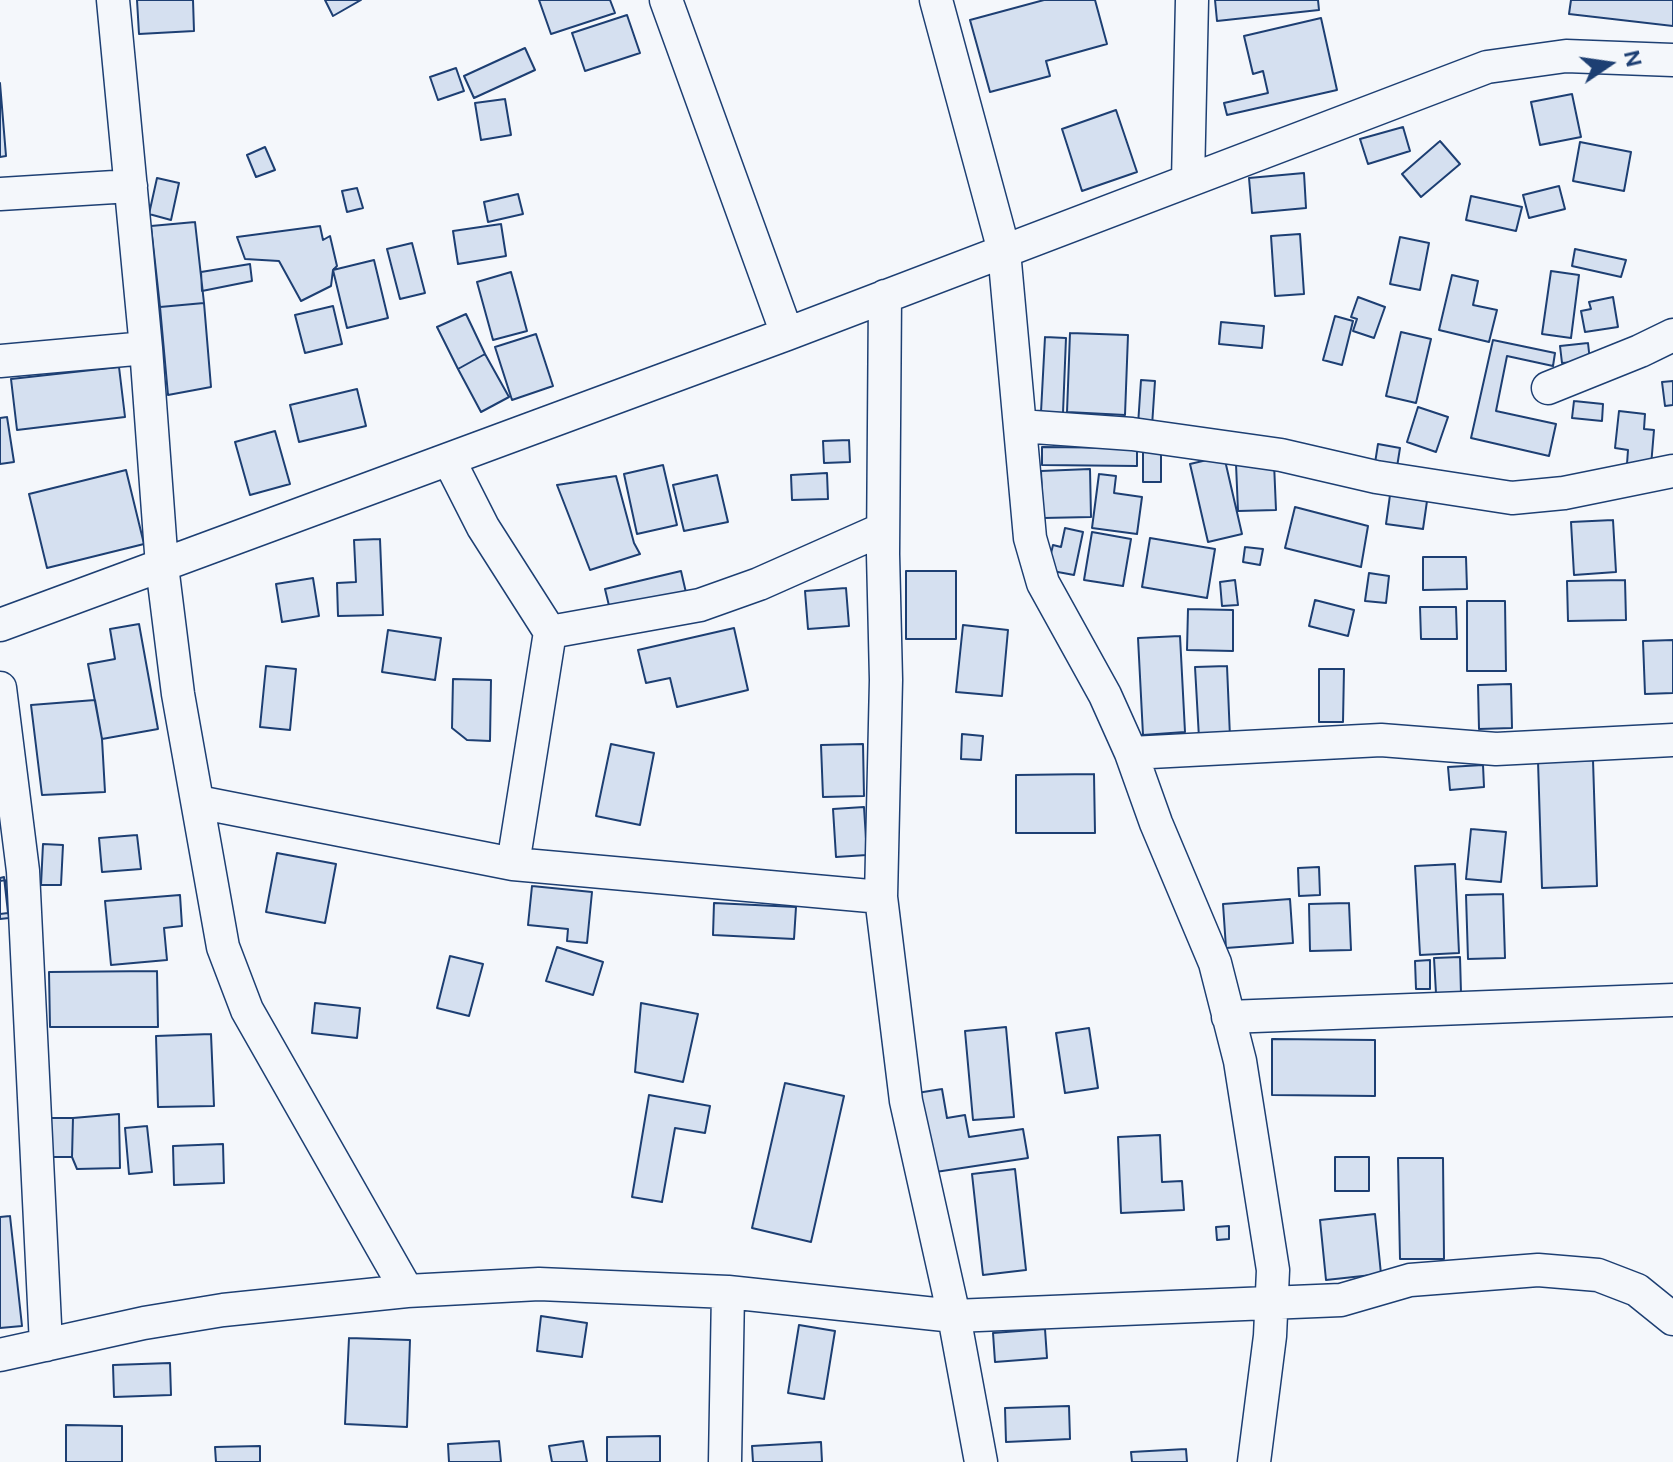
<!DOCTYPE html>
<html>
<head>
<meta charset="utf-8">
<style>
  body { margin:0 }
  #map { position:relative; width:1673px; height:1462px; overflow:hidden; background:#f4f7fb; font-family:"DM Sans",sans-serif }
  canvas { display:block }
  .north { position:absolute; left:1569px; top:24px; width:80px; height:80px; -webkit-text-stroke:6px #f4f7fb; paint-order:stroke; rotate:77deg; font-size:22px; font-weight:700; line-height:32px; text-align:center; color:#1d3f73 }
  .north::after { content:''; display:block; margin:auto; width:28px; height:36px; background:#1d3f73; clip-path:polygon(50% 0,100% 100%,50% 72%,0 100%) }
</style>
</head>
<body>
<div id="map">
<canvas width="1673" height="1462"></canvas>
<div class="north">N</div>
</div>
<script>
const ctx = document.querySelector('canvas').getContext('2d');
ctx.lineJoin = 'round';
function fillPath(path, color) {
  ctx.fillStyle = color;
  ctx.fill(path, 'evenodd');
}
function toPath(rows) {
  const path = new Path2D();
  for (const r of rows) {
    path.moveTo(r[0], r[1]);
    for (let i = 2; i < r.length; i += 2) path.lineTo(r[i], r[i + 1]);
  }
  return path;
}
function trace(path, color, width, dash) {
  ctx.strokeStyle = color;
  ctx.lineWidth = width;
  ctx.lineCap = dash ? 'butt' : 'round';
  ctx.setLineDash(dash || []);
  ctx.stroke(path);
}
const building = toPath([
  [137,0,193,0,194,31,139,34,137,0],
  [325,0,361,0,333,16,325,0],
  [539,0,610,0,615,13,551,34,539,0],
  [1044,0,1095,0,1107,44,1046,61,1050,76,990,92,970,20,1044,0],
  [1215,0,1318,0,1319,10,1217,21,1215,0],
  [1571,0,1673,0,1673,26,1569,14,1571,0],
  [627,15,640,53,585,71,572,33,627,15],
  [1321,18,1337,90,1227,115,1224,103,1268,93,1263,71,1253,74,1244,36,1321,18],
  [525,48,535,70,474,98,464,76,525,48],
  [456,68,464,91,438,100,430,77,456,68],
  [0,83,6,156,0,157,0,83],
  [1572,94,1581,137,1540,145,1531,102,1572,94],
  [505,99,511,135,481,140,475,103,505,99],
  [1116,110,1137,172,1082,191,1062,129,1116,110],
  [1403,127,1410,151,1368,164,1360,139,1403,127],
  [1440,141,1460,164,1421,197,1402,174,1440,141],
  [1580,142,1631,152,1624,191,1573,181,1580,142],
  [265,147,275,170,256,177,247,155,265,147],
  [1304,173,1306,208,1252,213,1249,178,1304,173],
  [157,178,179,183,171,220,149,214,157,178],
  [1559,186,1565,209,1529,218,1523,195,1559,186],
  [357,188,363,208,347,212,342,191,357,188],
  [518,194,523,214,488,222,484,202,518,194],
  [1471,196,1522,207,1516,231,1466,220,1471,196],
  [195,222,204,303,160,307,151,226,195,222],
  [501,224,506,256,458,264,453,231,501,224],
  [320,226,323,240,330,236,337,266,333,270,331,286,301,301,279,261,245,259,237,237,320,226],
  [1300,234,1304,294,1275,296,1271,236,1300,234],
  [1400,237,1429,243,1420,290,1390,284,1400,237],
  [412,243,425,293,400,299,387,249,412,243],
  [1575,249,1626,260,1621,277,1572,266,1575,249],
  [374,260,388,318,347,328,333,270,374,260],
  [250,264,252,281,202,291,201,272,250,264],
  [1551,271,1579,275,1571,338,1542,334,1551,271],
  [511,272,527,331,493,340,477,282,511,272],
  [1452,275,1478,281,1473,305,1497,310,1489,342,1439,330,1452,275],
  [1358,297,1385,307,1374,338,1353,331,1357,319,1351,317,1358,297],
  [1613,297,1618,327,1585,332,1581,311,1591,309,1589,302,1613,297],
  [204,303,211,387,168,395,160,307,204,303],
  [333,306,342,344,305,353,295,315,333,306],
  [466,314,485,354,458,369,437,327,466,314],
  [1335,316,1353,321,1342,365,1323,360,1335,316],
  [1221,322,1264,326,1262,348,1219,344,1221,322],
  [1401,332,1431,339,1416,403,1386,396,1401,332],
  [1070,333,1128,335,1125,415,1067,412,1070,333],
  [536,334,553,386,512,400,495,347,536,334],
  [1045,337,1066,338,1063,413,1041,412,1045,337],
  [1493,340,1555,353,1553,366,1507,356,1496,411,1556,424,1549,456,1471,438,1493,340],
  [1588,343,1590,361,1562,363,1560,346,1588,343],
  [485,354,509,397,481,412,458,369,485,354],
  [119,367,125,417,17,430,11,379,119,367],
  [1141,380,1155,381,1152,426,1138,425,1141,380],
  [1673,381,1673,405,1665,406,1662,382,1673,381],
  [357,389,366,426,299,442,290,405,357,389],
  [1574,401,1603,404,1602,421,1572,418,1574,401],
  [1418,407,1448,417,1436,452,1407,442,1418,407],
  [1619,411,1645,414,1644,429,1654,430,1651,466,1627,464,1628,450,1615,448,1619,411],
  [7,417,14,462,0,464,0,418,7,417],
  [275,431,290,484,250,495,235,442,275,431],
  [849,440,850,462,824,463,823,441,849,440],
  [1378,444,1400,448,1397,467,1375,463,1378,444],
  [1143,446,1161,446,1161,482,1143,482,1143,446],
  [1042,447,1137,448,1137,466,1042,465,1042,447],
  [1224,456,1242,534,1208,542,1190,464,1224,456],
  [1274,463,1276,510,1238,511,1236,464,1274,463],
  [663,465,677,525,637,534,624,474,663,465],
  [1090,469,1091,517,1043,518,1041,471,1090,469],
  [126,470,144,544,47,568,29,494,126,470],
  [827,473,828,499,792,500,791,475,827,473],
  [1099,474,1116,476,1114,493,1142,497,1137,534,1092,528,1099,474],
  [717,475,728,522,684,531,673,485,717,475],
  [616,476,634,543,640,554,590,570,557,485,616,476],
  [1390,495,1427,501,1423,529,1386,524,1390,495],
  [1295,507,1368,526,1361,567,1285,548,1295,507],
  [1613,520,1616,572,1574,575,1571,522,1613,520],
  [1065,528,1083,532,1074,575,1047,570,1053,545,1061,547,1065,528],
  [1092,532,1131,539,1123,586,1084,580,1092,532],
  [1150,538,1215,549,1207,598,1142,587,1150,538],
  [380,539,383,615,338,616,337,583,356,582,354,540,380,539],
  [1245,547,1263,549,1260,565,1243,562,1245,547],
  [1423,557,1466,557,1467,589,1423,590,1423,557],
  [681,571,687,597,611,614,605,589,681,571],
  [906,571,956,571,956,639,906,639,906,571],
  [1369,573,1389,576,1386,603,1365,601,1369,573],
  [313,578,319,616,282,622,276,584,313,578],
  [1235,580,1238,605,1222,606,1220,582,1235,580],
  [1625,580,1626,620,1568,621,1567,581,1625,580],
  [846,588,849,626,808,629,805,591,846,588],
  [1315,600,1354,610,1348,636,1309,626,1315,600],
  [1467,601,1505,601,1506,671,1467,671,1467,601],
  [1420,607,1456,607,1457,639,1421,639,1420,607],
  [1188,609,1233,610,1233,651,1187,650,1188,609],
  [139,624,158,729,102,739,88,664,115,659,110,629,139,624],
  [963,625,1008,630,1002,696,956,692,963,625],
  [734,628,748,690,677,707,670,678,646,683,638,650,734,628],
  [388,630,441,638,435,680,382,672,388,630],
  [1180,636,1185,732,1143,735,1138,638,1180,636],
  [1673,640,1673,693,1645,694,1643,641,1673,640],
  [266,666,296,669,290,730,260,727,266,666],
  [1227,666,1230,737,1199,738,1195,667,1227,666],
  [1319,669,1344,669,1343,722,1319,722,1319,669],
  [453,679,491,680,490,741,467,740,452,728,453,679],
  [1511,684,1512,728,1479,729,1478,685,1511,684],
  [95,700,102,739,105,792,42,795,31,705,95,700],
  [962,734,983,736,981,760,961,759,962,734],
  [611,744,654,753,640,825,596,816,611,744],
  [863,744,864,796,823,797,821,745,863,744],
  [1593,760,1597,886,1542,888,1538,761,1593,760],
  [1483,765,1484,787,1450,790,1448,767,1483,765],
  [1094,774,1095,833,1016,833,1016,775,1094,774],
  [864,807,867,855,836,857,833,809,864,807],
  [1471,829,1506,832,1501,882,1466,879,1471,829],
  [137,835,141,869,102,872,99,838,137,835],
  [43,844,63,845,61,885,41,885,43,844],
  [277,853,336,864,325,923,266,912,277,853],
  [1455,864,1459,953,1420,955,1415,866,1455,864],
  [1319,867,1320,895,1299,896,1298,868,1319,867],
  [4,877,8,913,0,914,0,878,4,877],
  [5,880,9,918,0,919,0,881,5,880],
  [532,886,592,892,587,943,567,941,568,929,528,925,532,886],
  [1503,894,1505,958,1468,959,1466,895,1503,894],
  [180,895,182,926,164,928,167,960,111,965,105,901,180,895],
  [1290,899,1293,943,1226,948,1223,904,1290,899],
  [714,903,796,907,794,939,713,935,714,903],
  [1349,903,1351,950,1310,951,1309,904,1349,903],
  [557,947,603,962,593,995,546,981,557,947],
  [450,956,483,964,469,1016,437,1008,450,956],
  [1460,957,1461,993,1436,993,1434,958,1460,957],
  [1430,960,1430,989,1416,989,1415,961,1430,960],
  [157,971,158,1027,50,1027,49,972,157,971],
  [315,1003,360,1008,357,1038,312,1033,315,1003],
  [641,1003,698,1014,683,1082,635,1072,641,1003],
  [1006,1027,1014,1117,973,1120,965,1031,1006,1027],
  [1089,1028,1098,1088,1065,1093,1056,1033,1089,1028],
  [211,1034,214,1106,158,1107,156,1036,211,1034],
  [1272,1039,1375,1040,1375,1096,1272,1095,1272,1039],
  [785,1083,844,1096,811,1242,752,1228,785,1083],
  [942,1089,947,1118,965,1115,969,1137,1023,1129,1028,1158,929,1173,917,1093,942,1089],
  [649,1095,710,1106,705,1133,675,1128,662,1202,632,1197,649,1095],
  [119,1114,120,1168,77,1169,72,1157,73,1118,119,1114],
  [48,1118,73,1118,72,1157,47,1157,48,1118],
  [147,1126,152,1172,129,1174,125,1128,147,1126],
  [1160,1135,1162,1182,1182,1181,1184,1210,1121,1213,1118,1137,1160,1135],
  [223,1144,224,1183,174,1185,173,1146,223,1144],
  [1335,1157,1369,1157,1369,1191,1335,1191,1335,1157],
  [1398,1158,1443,1158,1444,1259,1400,1259,1398,1158],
  [1015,1169,1026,1270,983,1275,972,1174,1015,1169],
  [1375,1214,1381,1274,1326,1280,1320,1220,1375,1214],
  [10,1216,22,1326,0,1328,0,1217,10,1216],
  [1229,1226,1229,1239,1217,1240,1216,1227,1229,1226],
  [541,1316,587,1323,582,1357,537,1351,541,1316],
  [799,1325,835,1331,824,1399,788,1393,799,1325],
  [1045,1329,1047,1358,995,1362,993,1333,1045,1329],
  [349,1338,410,1340,407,1427,345,1424,349,1338],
  [170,1363,171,1395,114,1397,113,1365,170,1363],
  [1069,1406,1070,1439,1006,1442,1005,1408,1069,1406],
  [66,1425,122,1426,122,1462,66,1462,66,1425],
  [660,1436,660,1462,607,1462,607,1437,660,1436],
  [499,1441,501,1462,449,1462,448,1444,499,1441],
  [583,1441,587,1462,552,1462,549,1446,583,1441],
  [821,1442,822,1462,753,1462,752,1446,821,1442],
  [260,1446,260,1462,216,1462,215,1447,260,1446],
  [1186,1449,1187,1462,1132,1462,1131,1452,1186,1449]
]);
const minor = toPath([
  [113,0,146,348,162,566,178,694,223,947,247,1010,407,1291],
  [666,0,787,334],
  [936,0,1004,251,1030,538,1043,583,1105,695,1131,753,1156,823,1215,963,1240,1061,1273,1270,1270,1336,1254,1462],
  [1188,181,1192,0],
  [0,194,131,186],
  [885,296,883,554,886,680,881,897,906,1101,954,1316,981,1462],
  [0,361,146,348],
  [1548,388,1640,351,1673,335],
  [1020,426,1132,434,1281,455,1376,477,1512,498,1564,493,1673,471],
  [449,460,483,527,550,632,700,605,759,584,883,529],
  [0,625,787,334,1487,67,1566,56,1673,60],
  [550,632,513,864,881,897],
  [0,688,23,871,46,1345],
  [1131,753,1381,740,1496,749,1673,740],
  [198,802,513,864],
  [1228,1017,1673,1000],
  [728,1292,954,1316,1341,1300,1410,1280,1538,1270,1598,1275,1637,1290,1673,1319],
  [0,1355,144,1323,223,1310,407,1291,539,1284,728,1292,725,1462]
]);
fillPath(building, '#d5e0f0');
trace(building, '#1d3f73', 2);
trace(minor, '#1d3f73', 35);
trace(minor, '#f4f7fb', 32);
</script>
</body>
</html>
